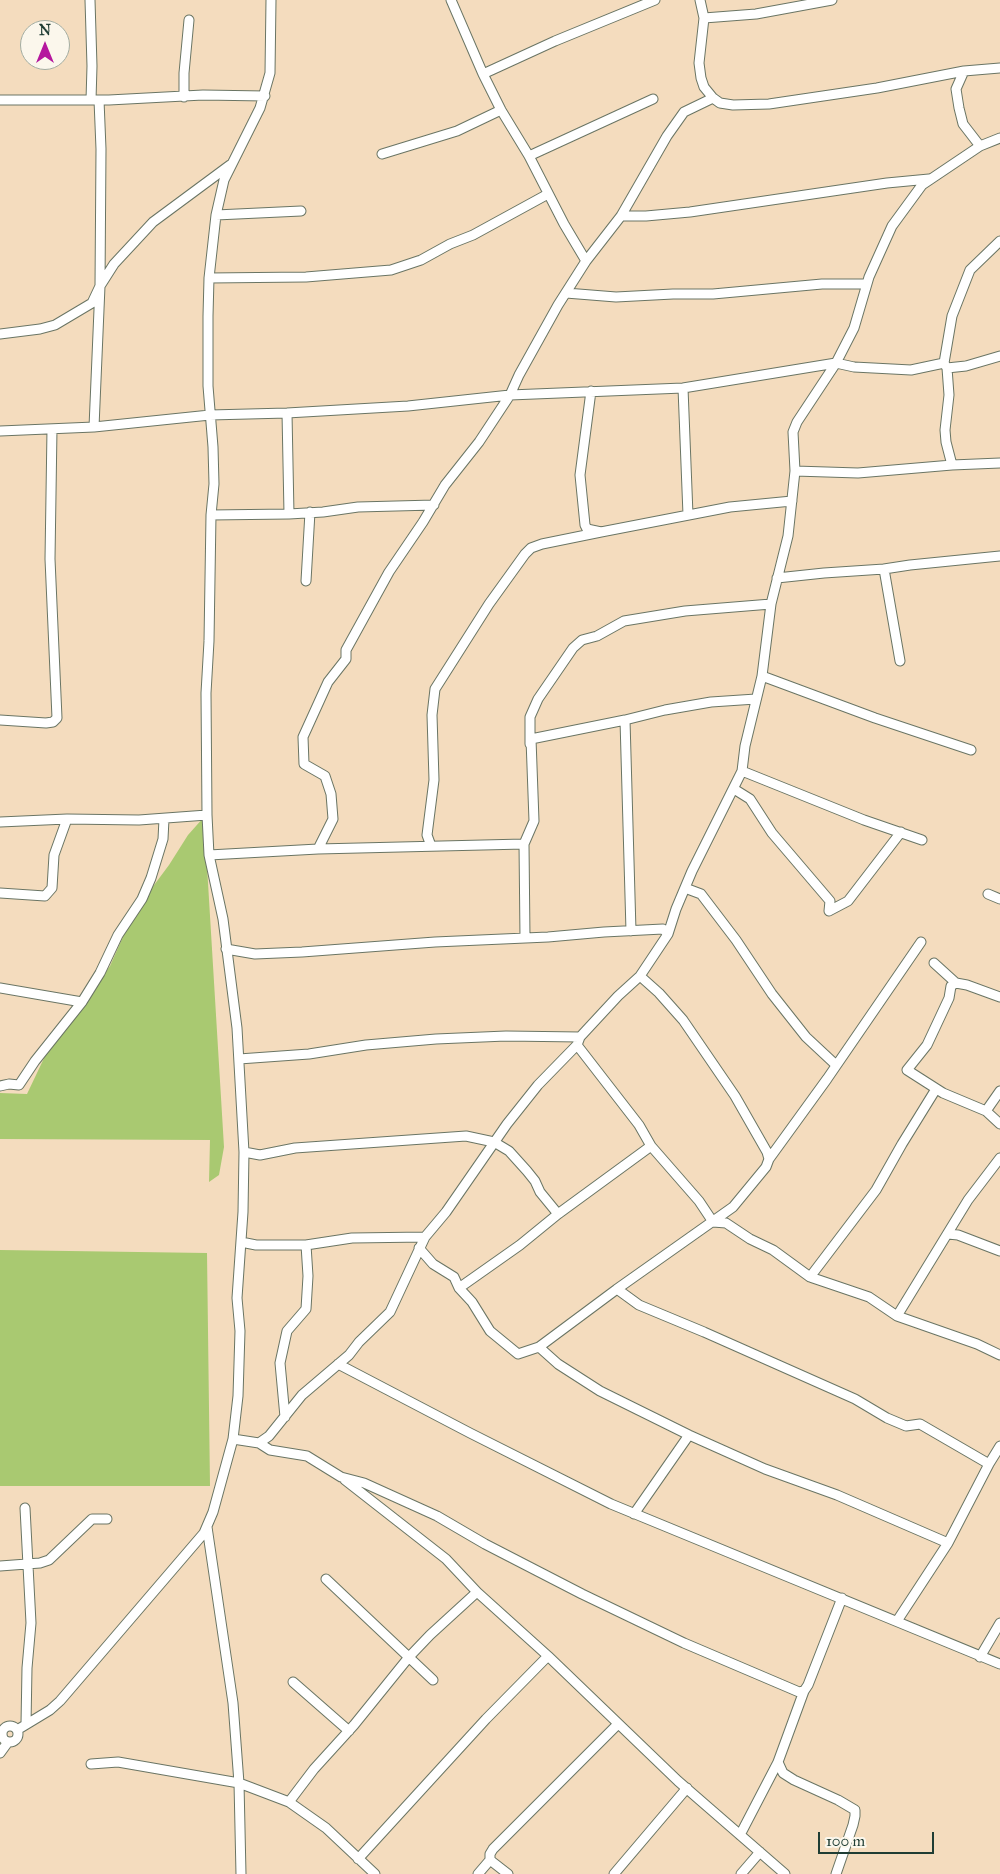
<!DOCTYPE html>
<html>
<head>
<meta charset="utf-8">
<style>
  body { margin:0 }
  #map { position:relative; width:1000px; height:1874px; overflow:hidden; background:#f4dcbe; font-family:"IM FELL Great Primer",serif }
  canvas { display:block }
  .north { position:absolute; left:20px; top:20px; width:50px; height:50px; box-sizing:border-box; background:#fbf7ec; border:1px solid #a3ada2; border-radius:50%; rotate:0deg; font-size:14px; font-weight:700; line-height:20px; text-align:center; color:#1f3d34 }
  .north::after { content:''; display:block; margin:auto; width:18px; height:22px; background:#b5179e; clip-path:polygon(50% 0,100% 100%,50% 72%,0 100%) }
  .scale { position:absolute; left:818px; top:1832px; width:116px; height:22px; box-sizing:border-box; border:2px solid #1f3d34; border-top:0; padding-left:6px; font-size:15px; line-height:18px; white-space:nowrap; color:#1f3d34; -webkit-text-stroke:4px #fbf7ec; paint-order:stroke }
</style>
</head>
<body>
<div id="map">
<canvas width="1000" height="1874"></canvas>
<div class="north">N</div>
<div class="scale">100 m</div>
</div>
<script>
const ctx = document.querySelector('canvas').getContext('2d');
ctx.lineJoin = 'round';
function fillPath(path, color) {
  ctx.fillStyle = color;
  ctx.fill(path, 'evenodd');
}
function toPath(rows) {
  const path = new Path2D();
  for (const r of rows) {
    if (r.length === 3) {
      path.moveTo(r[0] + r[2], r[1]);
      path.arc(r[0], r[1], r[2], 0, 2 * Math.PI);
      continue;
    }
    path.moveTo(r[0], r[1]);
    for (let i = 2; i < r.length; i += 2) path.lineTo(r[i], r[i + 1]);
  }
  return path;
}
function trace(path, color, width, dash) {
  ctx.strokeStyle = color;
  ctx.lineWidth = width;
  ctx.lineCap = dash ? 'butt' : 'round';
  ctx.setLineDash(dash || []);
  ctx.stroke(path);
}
const green = toPath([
  [204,817,224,1147,219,1175,209,1182,210,1140,0,1139,0,1093,27,1094,46,1054,110,966,134,912,169,865,188,835],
  [0,1250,207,1253,210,1486,0,1486]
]);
const minor = toPath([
  [90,0,92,66,91,100],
  [451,0,483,74,501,110,529,156,564,224,586,261],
  [700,0,704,18,699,63,701,78,704,87,713,98,720,103,733,105,769,104,877,88,964,71,1000,68],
  [704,18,756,14,832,0],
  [964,71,956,89,959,108,963,124,980,146],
  [483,74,555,41,655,0],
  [184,97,184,73,189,20],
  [0,100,109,100,203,95,265,96],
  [382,154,457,131,501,110],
  [529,156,653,99],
  [216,215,301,211],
  [621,216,646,216,690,212,887,183,929,179],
  [209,278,306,277,391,270,421,260,450,244,473,235,548,194],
  [566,293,616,297,673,294,713,294,822,284,867,284],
  [0,334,40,329,55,325,92,303,100,286,114,264,153,222,230,165],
  [944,363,952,316,970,270,1000,241],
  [947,368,949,395,945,430,946,442,952,465],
  [683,388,688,515],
  [591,391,580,475,585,525,587,529,601,532,730,507,792,501],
  [287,413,289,514],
  [94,427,100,286,101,149,99,100],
  [0,431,94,427,210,415,287,413,408,406,510,395,683,388,836,363,854,367,911,370,944,363,947,368,966,366,1000,356],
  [795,471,858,473,952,465,1000,463],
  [211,515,289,514,323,512,358,507,434,505],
  [884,569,900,661],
  [777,578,824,573,884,569,910,565,1000,556],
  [306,581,310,512],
  [762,676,875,718,971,750],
  [0,720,46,723,53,722,57,718,50,559,52,429],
  [625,720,631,931],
  [530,744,530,717,538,699,573,648,582,640,597,636,624,621,685,611,771,604],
  [742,771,864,820,922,840],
  [734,789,750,799,772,833,830,901,829,911,848,901,901,832],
  [0,822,67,819,139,820,207,815],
  [431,846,427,835,434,780,432,715,435,689,489,604,525,554,531,548,542,544,601,532],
  [318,849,333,819,331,794,325,776,304,764,303,737,328,682,346,659,346,650,389,572,423,522,445,485,479,442,510,395,519,375,558,305,586,261,621,216,667,136,684,112,713,98],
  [209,855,318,849,524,844],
  [685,888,701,894,736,940,772,994,806,1037,836,1065],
  [0,893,45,896,52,888,54,855,67,819],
  [988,894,1000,899],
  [525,938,524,844,534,821,531,739,625,720,665,710,711,702,756,699],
  [226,949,255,954,302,952,435,942,548,937,604,932,663,929,668,934],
  [934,963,956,983],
  [0,988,82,1002],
  [1000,997,967,985,956,983,951,986,949,998,927,1045,907,1070,943,1093,986,1111,1000,1091],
  [577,1045,639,1125,651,1146,699,1201,713,1222,726,1223,750,1239,773,1250,810,1277,869,1297,897,1316,977,1344,1000,1355],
  [239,1059,309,1054,366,1045,436,1039,506,1036,580,1037],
  [0,1086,9,1084,19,1085,35,1061,82,1002,100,973,118,935,142,899,151,878,163,839,164,819],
  [986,1111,1000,1124],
  [244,1152,260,1155,295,1148,466,1136,494,1142,509,1151,527,1171,535,1181,540,1192,558,1214],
  [769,1159,827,1079,921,942],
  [948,1234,958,1235,1000,1251],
  [241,1242,256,1245,306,1245,352,1238,425,1237],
  [419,1248,433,1264,454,1277,459,1288,472,1302,490,1331,518,1354,539,1347,558,1364,600,1391,689,1435,765,1469,837,1495,948,1543],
  [810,1277,876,1190,902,1144,936,1089],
  [459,1288,520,1245,558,1214,651,1146],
  [617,1289,639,1305,704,1332,855,1399,887,1418,906,1426,920,1424,989,1464],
  [897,1316,968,1200,1000,1158],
  [539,1347,617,1289,733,1207,766,1167,769,1159,767,1152,735,1096,683,1020,659,993,640,976],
  [338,1364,470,1433,611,1504,1000,1664],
  [285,1417,280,1363,287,1331,306,1309,308,1276,306,1245],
  [233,1439,259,1443,269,1436,302,1395,349,1355,359,1342,390,1312,425,1237,446,1212,507,1124,538,1085,577,1045,580,1037,618,996,640,976,668,934,676,909,692,871,742,771,745,746,762,676,771,604,788,536,795,471,793,432,797,422,836,363,854,328,869,277,892,226,922,185,980,146,1000,138],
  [259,1443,270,1450,307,1456,341,1477,364,1483,437,1516,485,1544,582,1594,684,1643,799,1692,804,1691,808,1685,842,1598],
  [345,1480,446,1559,477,1592,548,1656,678,1781,785,1874],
  [25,1508,31,1623,27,1668,26,1724],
  [634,1514,689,1435],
  [207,1527,233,1703,239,1783,241,1874],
  [0,1566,40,1563,49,1560,92,1519,107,1519],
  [326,1579,433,1680],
  [897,1621,948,1543,989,1464,1000,1446],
  [980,1657,1000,1623],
  [293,1682,349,1731],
  [804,1691,778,1762,783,1773,794,1780,838,1800,855,1810,855,1816,853,1825,836,1874],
  [10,1734,8],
  [17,1730,50,1710,60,1701,204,1533,213,1512,233,1439,238,1396,240,1331,237,1298,243,1212,244,1152,237,1028,223,919,209,855,207,815,206,693,209,641,211,515,214,484,213,447,208,386,208,316,209,278,216,215,224,180,260,108,270,73,271,0],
  [0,1753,8,1742],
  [91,1764,118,1762,239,1783,289,1802,326,1828,375,1874],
  [289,1802,314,1769,354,1725,409,1657,430,1635,477,1592],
  [740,1835,778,1762],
  [358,1859,486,1719,548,1656],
  [478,1874,490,1860],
  [508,1874,490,1860,490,1854,493,1849,618,1724],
  [614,1874,687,1788],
  [741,1874,760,1852]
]);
fillPath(green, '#a9c971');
trace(minor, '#6a7564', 11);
trace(minor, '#fff', 9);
</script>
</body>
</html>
